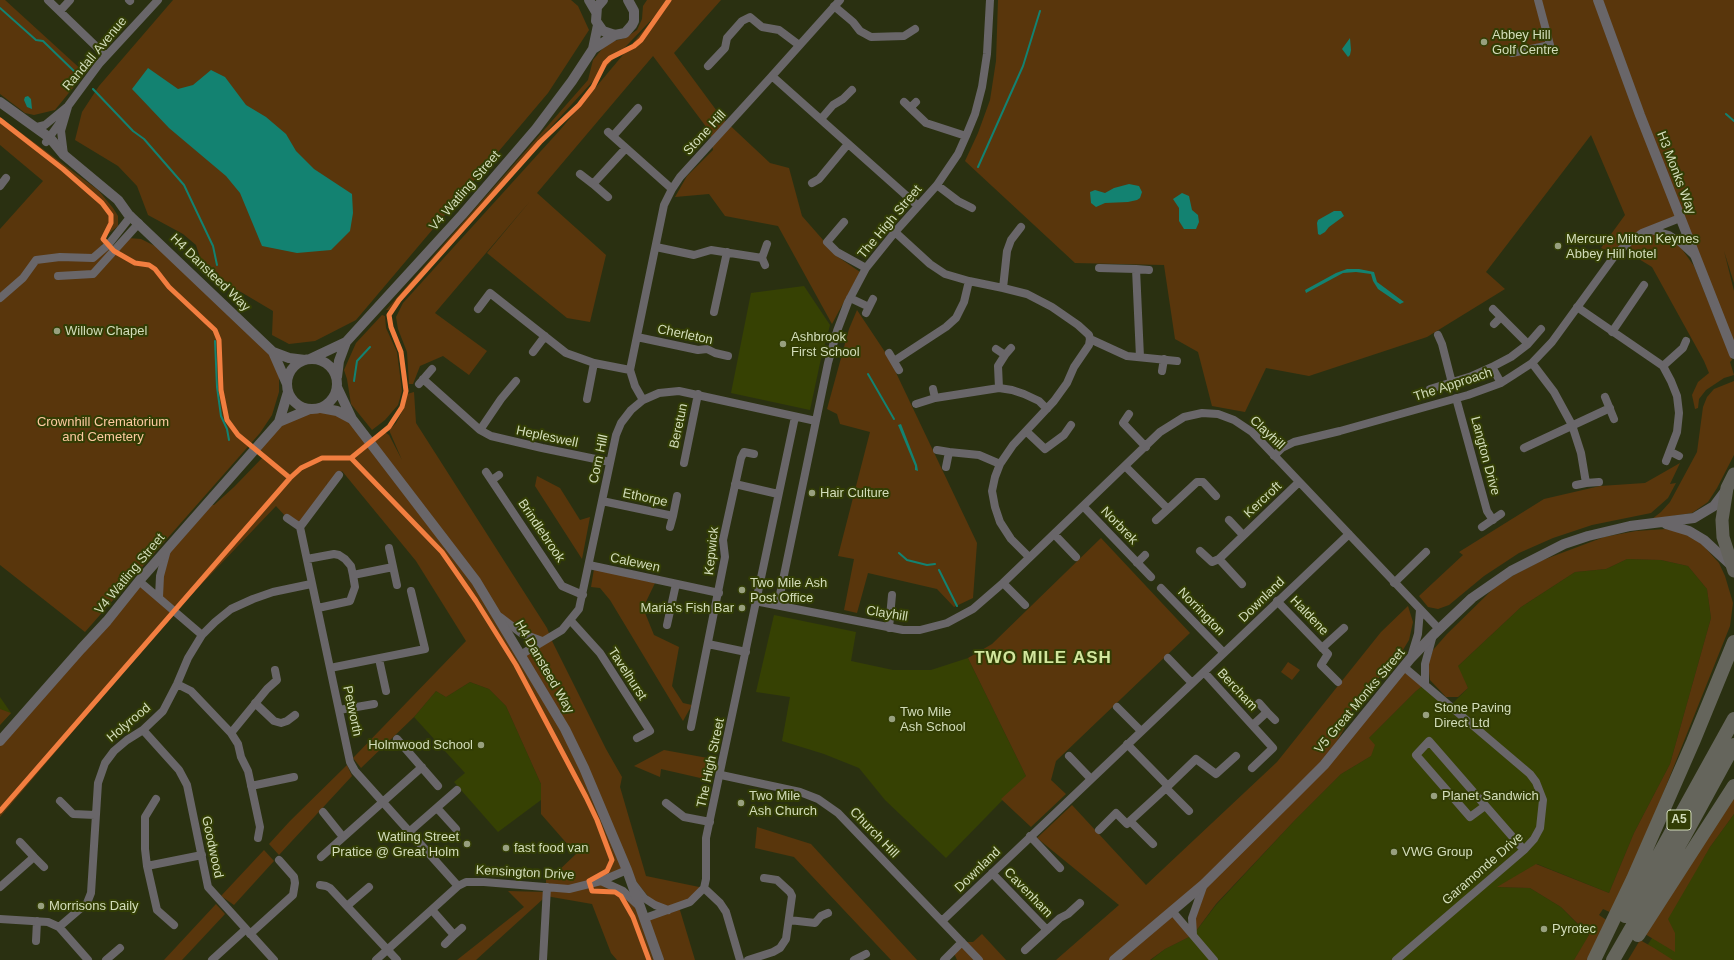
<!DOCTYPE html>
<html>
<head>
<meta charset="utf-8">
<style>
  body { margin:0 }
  canvas { display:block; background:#2a3011 }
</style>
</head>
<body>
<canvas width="1734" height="960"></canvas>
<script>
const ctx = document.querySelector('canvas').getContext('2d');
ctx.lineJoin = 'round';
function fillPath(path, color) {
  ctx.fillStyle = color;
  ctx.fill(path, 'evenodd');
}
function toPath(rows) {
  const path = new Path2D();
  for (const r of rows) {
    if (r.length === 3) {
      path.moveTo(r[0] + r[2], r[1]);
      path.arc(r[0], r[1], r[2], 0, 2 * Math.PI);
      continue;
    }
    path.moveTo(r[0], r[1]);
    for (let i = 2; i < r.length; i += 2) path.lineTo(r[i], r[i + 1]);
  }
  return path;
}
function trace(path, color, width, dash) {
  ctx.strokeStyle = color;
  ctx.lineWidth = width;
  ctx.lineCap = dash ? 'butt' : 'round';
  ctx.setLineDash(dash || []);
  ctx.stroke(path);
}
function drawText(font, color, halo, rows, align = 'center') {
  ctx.font = font + ' Helvetica,sans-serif';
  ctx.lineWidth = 4;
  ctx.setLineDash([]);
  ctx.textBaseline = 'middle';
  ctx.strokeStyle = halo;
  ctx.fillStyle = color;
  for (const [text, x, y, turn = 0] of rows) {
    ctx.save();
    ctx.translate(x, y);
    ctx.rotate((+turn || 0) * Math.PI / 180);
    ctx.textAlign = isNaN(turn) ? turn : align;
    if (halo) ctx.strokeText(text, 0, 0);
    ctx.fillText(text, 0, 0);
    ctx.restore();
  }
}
const built = toPath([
  [804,286,830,325,820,363,810,410,731,393,751,293],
  [1627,559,1661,560,1688,566,1707,589,1711,618,1670,764,1634,833,1609,893,1537,864,1498,887,1530,888,1561,907,1589,936,1574,960,1151,960,1165,949,1193,935,1216,905,1294,821,1341,774,1371,756,1369,738,1416,691,1425,684,1450,706,1468,688,1457,667,1521,607,1575,572,1606,569],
  [774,615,856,632,851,661,893,670,931,670,968,658,1026,776,946,858,885,800,859,768,824,754,782,741,790,697,756,692],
  [470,682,489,689,506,706,541,784,541,800,498,832,454,782,465,773,414,717,436,691,446,697],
  [0,697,11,713,0,725],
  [1734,814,1734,960,1638,960,1710,847]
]);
const green = toPath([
  [0,0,5,0,85,73,55,110,34,115,25,113,0,94],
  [173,0,571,0,578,6,589,30,548,93,356,320,315,341,289,344,272,335,273,311,241,292,225,286,201,261,196,245,183,234,148,215,137,186,118,166,75,140,82,112,99,86],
  [647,0,721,0,674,53,722,118,770,163,789,168,802,216,838,257,860,272,832,324,778,226,725,216,709,194,675,197,687,176,713,150,710,132,653,56,537,193,606,255,590,322,567,318,487,253,531,200,435,313,487,351,469,375,443,356,420,366,413,384,409,384,407,352,398,329,396,317,403,303,560,130,658,13,605,68,539,140,397,299,389,310,386,310,588,80,593,60,607,43,625,38,637,30,642,19,643,6],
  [998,0,1734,0,1734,283,1724,251,1734,291,1734,343,1680,218,1651,230,1616,254,1601,248,1625,215,1591,135,1486,272,1505,289,1427,337,1309,376,1266,368,1245,412,1212,406,1198,352,1175,339,1164,265,1075,263,965,161,978,133,990,100,996,61],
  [0,117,98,190,113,208,118,216,118,226,103,238,108,245,101,244,114,251,128,238,141,239,161,249,264,347,276,364,279,377,279,392,272,415,260,433,85,632,0,565,0,229,43,181,0,145],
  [1655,234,1668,237,1679,245,1694,266,1732,360,1730,362,1734,375,1724,378,1706,390,1699,399,1698,408,1695,409,1692,395,1698,382,1709,373,1704,361,1652,267,1634,256,1629,246,1647,236],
  [857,310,889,358,977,543,973,598,954,607,937,589,868,573,857,613,844,610,854,559,838,556,870,432,840,424,837,414,827,409,849,329],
  [382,315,385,316,386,328,397,352,402,391,398,405,385,420,372,430,351,404,347,379,344,370,356,343],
  [1734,381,1734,455,1717,488,1708,502,1692,513,1652,519,1661,512,1670,502,1697,452,1703,407,1707,397,1714,389],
  [414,392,416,423,547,628,552,641,606,749,622,777,620,787,646,876,704,888,679,907,695,960,617,960,611,953,592,904,546,896,546,875,554,875,576,854,541,814,541,784,506,706,489,689,470,682,446,697,436,691,414,717,361,768,353,758,466,641,416,561,342,471,328,490,326,481,327,487,300,527,287,518,276,506,175,612,0,817,0,743,139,581,159,597,168,550,207,504,214,505,234,487,265,455,255,447,279,422,310,409,337,411,371,441,383,431,389,435,402,460,389,430,396,423,404,408,407,394],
  [501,619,534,646,522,654],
  [627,870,655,905,667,910,645,918,641,908,602,881],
  [1680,463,1670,484,1676,483,1668,498,1651,513,1592,525,1553,538,1519,553,1484,576,1449,605,1438,609,1428,607,1419,596,1463,555,1459,552,1544,499,1600,486,1645,483],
  [537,476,560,488,580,520,590,517,582,559,535,486],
  [1666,529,1687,534,1701,543,1719,563,1725,576,1733,603,1730,626,1660,801,1612,913,1603,909,1599,915,1608,921,1588,960,1574,960,1589,935,1561,907,1530,888,1497,887,1536,864,1609,893,1634,833,1670,764,1711,618,1707,589,1688,566,1661,560,1627,559,1606,569,1575,572,1521,607,1458,666,1468,688,1458,697,1446,697,1430,680,1428,664,1433,650,1447,634,1494,588,1514,575,1543,560,1604,537,1636,531],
  [1101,538,1190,633,1056,761,1051,780,1066,794,1031,827,1001,799,1026,776,968,658,992,644],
  [594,569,655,583,643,608,654,635,679,647,672,686,683,703,692,705,683,721,610,600,600,588,591,587],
  [1408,606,1413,622,1409,640,1398,658,1365,692,1346,718,1348,722,1325,762,1404,667,1425,684,1416,691,1369,738,1375,745,1371,756,1341,774,1294,821,1216,904,1193,935,1165,949,1150,960,1056,960,1119,905,1037,838,1072,805,1146,885,1277,762,1381,632],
  [1204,885,1196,904,1193,934,1173,912],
  [1288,662,1300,670,1292,680,1281,672],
  [0,709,11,713,0,725],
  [664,750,713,759,709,780,661,769,660,777,634,766],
  [347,765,352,776,279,855,269,844,290,821],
  [1734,796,1734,814,1710,847,1668,919,1675,933,1675,952,1645,934],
  [757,827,811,844,917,960,891,960,794,857,755,848],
  [264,850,274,861,234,905,221,896],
  [508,891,544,892,543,899,476,960,457,960,524,907],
  [216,904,225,914,182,960,164,960],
  [982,934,1006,960,957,960,953,951,962,942,973,942],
  [1640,940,1654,948,1673,960,1628,960]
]);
const water = toPath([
  [1350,38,1351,50,1350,55,1348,57,1342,49],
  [148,68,178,89,193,85,211,70,225,77,246,105,266,117,286,134,296,151,314,169,352,194,353,213,350,231,331,250,297,253,262,246,240,193,226,176,169,128,132,89],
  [28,96,31,99,32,109,27,107,24,100,25,97],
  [1129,184,1139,186,1142,192,1140,198,1137,200,1128,202,1105,203,1096,207,1091,203,1090,192,1095,190,1105,193,1114,188],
  [1182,193,1189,196,1192,210,1198,215,1199,222,1196,229,1184,229,1179,221,1179,208,1173,199],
  [1334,211,1341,211,1344,216,1329,227,1325,232,1320,235,1318,234,1317,223,1318,220],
  [1347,269,1359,269,1374,272,1377,282,1404,302,1400,304,1378,289,1373,281,1371,274,1356,272,1343,273,1306,293,1305,290,1336,273],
  [901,424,917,465,918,471,915,470,915,466,898,425]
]);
const stream = toPath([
  [0,8,36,40,43,41,77,74],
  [93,89,133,131,144,139,184,185,213,246,217,265],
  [1726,114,1734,121],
  [978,167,1023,66,1040,11],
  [215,341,217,387,221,416,227,429,229,440],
  [868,374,894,419],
  [354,381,357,361,370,347],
  [899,553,907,560,927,565,935,564],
  [939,570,957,606]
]);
const minor = toPath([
  [48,0,106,56],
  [129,0,130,1],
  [834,6,853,22,860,31,871,37,904,36,915,29],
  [60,11,70,0],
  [1512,53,1550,45,1538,0],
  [708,66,725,48,727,38,742,21,750,17,762,27,779,30,799,45],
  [772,76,840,0],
  [904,102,926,123,966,136],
  [910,108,916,102],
  [821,119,833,105,843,99,852,90],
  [37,127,45,125,68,106,99,64,158,0],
  [608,132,672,189],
  [613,136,638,108],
  [46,142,61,121],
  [64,155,61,131,68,107],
  [580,174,593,184,626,148],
  [812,183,819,179,848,144],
  [593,184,608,197],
  [937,185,958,201,972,208],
  [0,186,6,178],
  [844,222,827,242,837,252,866,268],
  [1651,230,1669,235,1681,243,1695,256],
  [895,232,930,264,945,274,969,281,1003,288,1027,294,1052,307,1078,325,1089,335,1090,339,1127,356,1177,361],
  [656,247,694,255,711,250,762,258,767,244],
  [762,258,765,265],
  [1099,268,1136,269],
  [58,276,93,274,139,223],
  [1003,288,1007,251,1011,240,1021,227],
  [0,298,23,278,36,260,60,257,93,258,108,245,131,216],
  [850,298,869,307],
  [1577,307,1663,366,1671,381,1677,396,1679,413,1677,432,1666,461],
  [478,309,490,293,566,353,594,363],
  [1493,309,1528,344],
  [714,312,727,252],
  [866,313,873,299],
  [1494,324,1501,317],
  [1612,332,1644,285],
  [1438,335,1442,344,1452,383],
  [637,337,698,350,707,349,715,353,728,356],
  [996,349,1005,355],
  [533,352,545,336],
  [889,353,899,370],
  [1140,357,1136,269,1149,270],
  [894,361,946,327,956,318,964,302,969,281],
  [1532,363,1554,392,1572,425,1581,453,1586,483,1599,482],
  [1663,366,1683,348,1686,341],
  [1492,367,1501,383],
  [1162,371,1164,359],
  [423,379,480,430,491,436,542,448,610,462],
  [419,384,432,369],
  [999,388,998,366,1005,355,1011,348],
  [933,389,935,398],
  [1430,389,1472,376,1492,367,1511,357,1528,344,1541,329],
  [1605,397,1614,419],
  [1456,398,1487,511,1493,520],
  [587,399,594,363,630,370],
  [643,400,635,386,630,370,664,205,672,189,680,177,772,76,918,206],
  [916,404,935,398,999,388,1012,390,1024,394,1039,401,1047,409],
  [1129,414,1123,423,1146,447],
  [480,430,501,399,516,381],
  [1026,431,1045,449,1064,435,1071,425],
  [1524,448,1610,408],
  [937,450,949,452],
  [1671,452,1679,456],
  [1274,456,1282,448,1294,442,1340,431,1468,395,1501,383,1512,376,1532,363,1552,342,1616,254,1629,242,1642,233,1680,218],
  [684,463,698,394],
  [1125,466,1168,509,1156,520],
  [946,467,949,452,979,455,1000,464],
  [486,472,562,586,583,595],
  [492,480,499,475],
  [735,484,778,494],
  [1576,485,1586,483],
  [602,501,673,516,670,527],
  [1083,506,1151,577],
  [1168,509,1197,482,1203,482,1216,496],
  [673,516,677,496],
  [287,518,300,527,350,762,355,771,458,886],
  [1229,520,1243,535],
  [300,527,339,475],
  [1482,527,1501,514],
  [1054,534,1076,557],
  [389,548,397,585],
  [1200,551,1212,562,1219,559],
  [1029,557,1011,539,1000,522,995,507,992,491,995,477,1000,464,1013,445,1054,401,1067,383,1074,367,1089,345,1090,339],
  [307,559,334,554,339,555,345,559,351,566,353,575,355,587,350,601,318,608],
  [1137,563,1145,555],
  [589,565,719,593],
  [353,575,393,567],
  [139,581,202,635],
  [1003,583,1025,605],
  [1394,583,1426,552],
  [1242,584,1219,559,1299,482],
  [1161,588,1224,653],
  [159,597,160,576,167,550],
  [755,601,903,630,920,630,947,623,973,609,1003,583,1160,432,1184,417,1202,413,1218,414,1234,420,1252,432,1439,629],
  [1277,601,1328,654,1321,665,1338,682],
  [778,604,828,363,837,331,848,302,866,268,895,232,937,185,958,154,966,136,975,114,982,87,987,54,990,0],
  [500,617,521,633,542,641],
  [571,621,600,653,650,731,637,738],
  [667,625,676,584],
  [889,628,892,595],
  [708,644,746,652],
  [1322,648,1344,628],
  [522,654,562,630,579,609,616,435,621,423,631,410,643,400,659,393,679,391,816,421],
  [1411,657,1418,634,1420,610],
  [1168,658,1192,683],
  [379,659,386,691],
  [330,668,425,649,411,591],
  [1204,672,1273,748,1252,768],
  [177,684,191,691,231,733,238,744,241,757,248,771,260,827,258,838],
  [1425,684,1425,664,1433,635],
  [255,703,274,721,281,723,287,721,295,715],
  [1117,707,1141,731],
  [339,710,374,704],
  [1267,712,1275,720],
  [1253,725,1267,712,1259,703],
  [691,727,725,557,723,540,741,458,744,452,754,454],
  [143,730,179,770,187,785,208,887,274,960],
  [231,733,267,689,277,680,275,670],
  [397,739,438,786],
  [1127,744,1168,786,1196,759,1216,774,1236,756],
  [1069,756,1091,779],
  [721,775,800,792,818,799,838,813,979,960],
  [251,786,294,777],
  [1168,786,1166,788,1189,811],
  [60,801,73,814,95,815],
  [666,803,684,817,710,822],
  [1485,806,1470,817,1416,755,1429,741,1524,850],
  [437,808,456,829],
  [323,812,343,837],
  [1099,830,1116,813,1127,824,1130,821],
  [409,832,457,790],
  [1030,836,1060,868],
  [20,842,34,857],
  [1153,844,1130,821,1166,788],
  [321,857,422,767],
  [147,866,145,849,145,817,156,799],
  [992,873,1047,930],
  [601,881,623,891,640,907],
  [320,885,326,886,330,888,397,960],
  [634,885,644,898,655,905,668,910],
  [0,887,34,857,44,867],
  [704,888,720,903,726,912,740,960],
  [347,906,369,887],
  [432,910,454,935,445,944],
  [1173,912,1214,960],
  [645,918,690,902,704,888,706,879,706,838,795,417],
  [0,919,48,922,59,927,88,960],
  [789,920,815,923,821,916,828,913],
  [942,921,1349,534],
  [174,925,157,910,147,866,202,855],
  [59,927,87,903,91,893,98,783,105,763,114,751,127,740,143,730,163,711,177,684,188,658,202,635,215,622,231,609,253,599,273,592,311,584],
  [250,934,293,895,295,883,294,877,279,860],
  [454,935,462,928],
  [1193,935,1192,918,1204,884],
  [36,941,37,921],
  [1025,950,1060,918,1068,914,1080,903],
  [106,960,120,948],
  [212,960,246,929],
  [376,960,458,886,466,882,484,882,569,889,601,881,627,870],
  [543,960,547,887],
  [748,960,773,952,780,948,786,939,792,896,790,892,777,880,764,878],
  [854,960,866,954],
  [944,960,962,942],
  [1396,960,1524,850,1534,839,1540,828,1543,800,1536,782,1530,774,1404,667]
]);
const tertiary = toPath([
  [589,0,596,12],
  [603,0,597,7,596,21,603,31,615,35,625,33,632,25,634,21,634,11,628,0],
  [1598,0,1640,115,1734,354],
  [593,49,615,35],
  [0,102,50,138,64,155,118,200,128,214,273,352,287,384],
  [273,352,289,358,305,360],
  [312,384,25],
  [310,359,346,342,462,215,536,129,572,81,593,49,598,25],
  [337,377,339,361,346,342],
  [337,387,352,419,476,581,565,729,584,768,627,870,659,960],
  [321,408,337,411,352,419],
  [279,422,310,409],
  [1666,524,1689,531,1704,540,1731,565],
  [0,741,81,649,107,621,139,581,279,422,288,392],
  [1114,960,1204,884,1286,803,1324,765,1410,659,1433,635,1472,598,1511,571,1564,544,1588,536,1630,526,1694,518,1714,506,1726,490]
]);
const primary = toPath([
  [1734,474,1727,488,1722,520,1723,537,1734,571]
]);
const trunk = toPath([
  [1625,916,1734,719],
  [1638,935,1734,786],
  [1594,960,1633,879,1693,742,1734,642],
  [1613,960,1685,835,1734,745]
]);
const cycleway = toPath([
  [0,120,63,169,102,203,111,215,111,223,103,239,114,251,135,263,149,265,155,269,169,287,215,330,219,340,221,390,227,420,238,435,290,478],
  [351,458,389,427,402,407,406,391,401,352,391,327,389,315,399,300,540,142,579,105,593,87,605,63,610,58,634,46,641,40,669,0],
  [0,811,290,478,301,468,322,458,351,458,442,552,476,601,516,665,586,797,597,820,612,860,607,871,589,881,592,891,615,892,621,896,633,917,649,960]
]);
const markers = [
  [1484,42,4,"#98a07f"],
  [1558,246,4,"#98a07f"],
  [57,331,4,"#98a07f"],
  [783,344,4,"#98a07f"],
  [812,493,4,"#98a07f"],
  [742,590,4,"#98a07f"],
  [742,608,4,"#98a07f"],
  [1426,715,4,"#98a07f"],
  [892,719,4,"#98a07f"],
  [481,745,4,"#98a07f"],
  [1434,796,4,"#98a07f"],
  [741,803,4,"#98a07f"],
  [467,844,4,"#98a07f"],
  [506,848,4,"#98a07f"],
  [1394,852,4,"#98a07f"],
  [41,906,4,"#98a07f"],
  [1544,929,4,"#98a07f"]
];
const shields = [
  [1679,820,24]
];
const shieldNames = [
  ["A5",1679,820]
];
const poiNames = [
  ["Abbey Hill",1492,35],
  ["Golf Centre",1492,50],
  ["Mercure Milton Keynes",1566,239],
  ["Abbey Hill hotel",1566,254],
  ["Willow Chapel",65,331],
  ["Ashbrook",791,337],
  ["First School",791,352],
  ["Hair Culture",820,493],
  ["Two Mile Ash",750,583],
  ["Post Office",750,598],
  ["Maria's Fish Bar",734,608,"right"],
  ["Stone Paving",1434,708],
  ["Direct Ltd",1434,723],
  ["Two Mile",900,712],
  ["Ash School",900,727],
  ["Holmwood School",473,745,"right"],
  ["Two Mile",749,796],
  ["Ash Church",749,811],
  ["Planet Sandwich",1442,796],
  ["Watling Street",459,837,"right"],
  ["Pratice @ Great Holm",459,852,"right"],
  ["fast food van",514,848],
  ["VWG Group",1402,852],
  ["Morrisons Daily",49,906],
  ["Pyrotec",1552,929]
];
const streetNames = [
  ["Randall Avenue",95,54,-50],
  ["Stone Hill",705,133,-47],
  ["H3 Monks Way",1676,173,69],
  ["V4 Watling Street",465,191,-49],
  ["The High Street",890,222,-50],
  ["H4 Dansteed Way",210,273,44],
  ["Cherleton",685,335,12],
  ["The Approach",1453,385,-18],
  ["Beretun",679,426,-78],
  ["Clayhill",1267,433,43],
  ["Hepleswell",547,437,12],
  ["Langton Drive",1485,456,75],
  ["Corn Hill",599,459,-78],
  ["Ethorpe",645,498,12],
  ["Kercroft",1263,500,-43],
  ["Norbrek",1119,526,46],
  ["Brindlebrook",541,531,56],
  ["Kepwick",712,551,-84],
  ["Calewen",635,563,12],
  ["V4 Watling Street",130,574,-50],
  ["Downland",1262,600,-44],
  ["Norrington",1201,612,46],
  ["Clayhill",887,614,9],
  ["Haldene",1309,616,46],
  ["H4 Dansteed Way",544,667,60],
  ["Tavelhurst",627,674,57],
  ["Bercham",1237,690,47],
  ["V5 Great Monks Street",1360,701,-50],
  ["Petworth",352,711,78],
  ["Holyrood",129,723,-40],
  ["The High Street",711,763,-78],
  ["Church Hill",874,833,46],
  ["Goodwood",212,847,78],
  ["Garamonde Drive",1483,869,-41],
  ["Downland",978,870,-44],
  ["Kensington Drive",525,873,3],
  ["Cavenham",1028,893,46]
];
const parkNames = [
  ["Crownhill Crematorium",103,422],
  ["and Cemetery",103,437]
];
const districtNames = [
  ["TWO MILE ASH",1043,658]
];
fillPath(built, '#364103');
fillPath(green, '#59360c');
fillPath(water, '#138271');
trace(stream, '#138271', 2);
trace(minor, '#696669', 8);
trace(tertiary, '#696669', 10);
trace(primary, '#64635c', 13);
trace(trunk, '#65655c', 14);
trace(cycleway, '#f27e40', 5);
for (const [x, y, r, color] of markers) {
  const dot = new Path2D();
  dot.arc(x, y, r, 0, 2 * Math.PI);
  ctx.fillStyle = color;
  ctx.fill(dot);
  trace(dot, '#323d04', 1.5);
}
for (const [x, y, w] of shields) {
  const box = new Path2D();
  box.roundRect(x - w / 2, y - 10, w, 20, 3);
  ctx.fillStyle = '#323d04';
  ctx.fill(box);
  trace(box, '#d3ddba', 1);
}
drawText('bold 12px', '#d3ddba', null, shieldNames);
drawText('13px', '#d3ddba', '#323d04', poiNames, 'left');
drawText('13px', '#d3ddba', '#323d04', streetNames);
drawText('13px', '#fdcaa1', '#323d04', parkNames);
ctx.letterSpacing = '1px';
drawText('bold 17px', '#d2e69d', '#323d04', districtNames);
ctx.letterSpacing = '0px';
</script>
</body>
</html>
